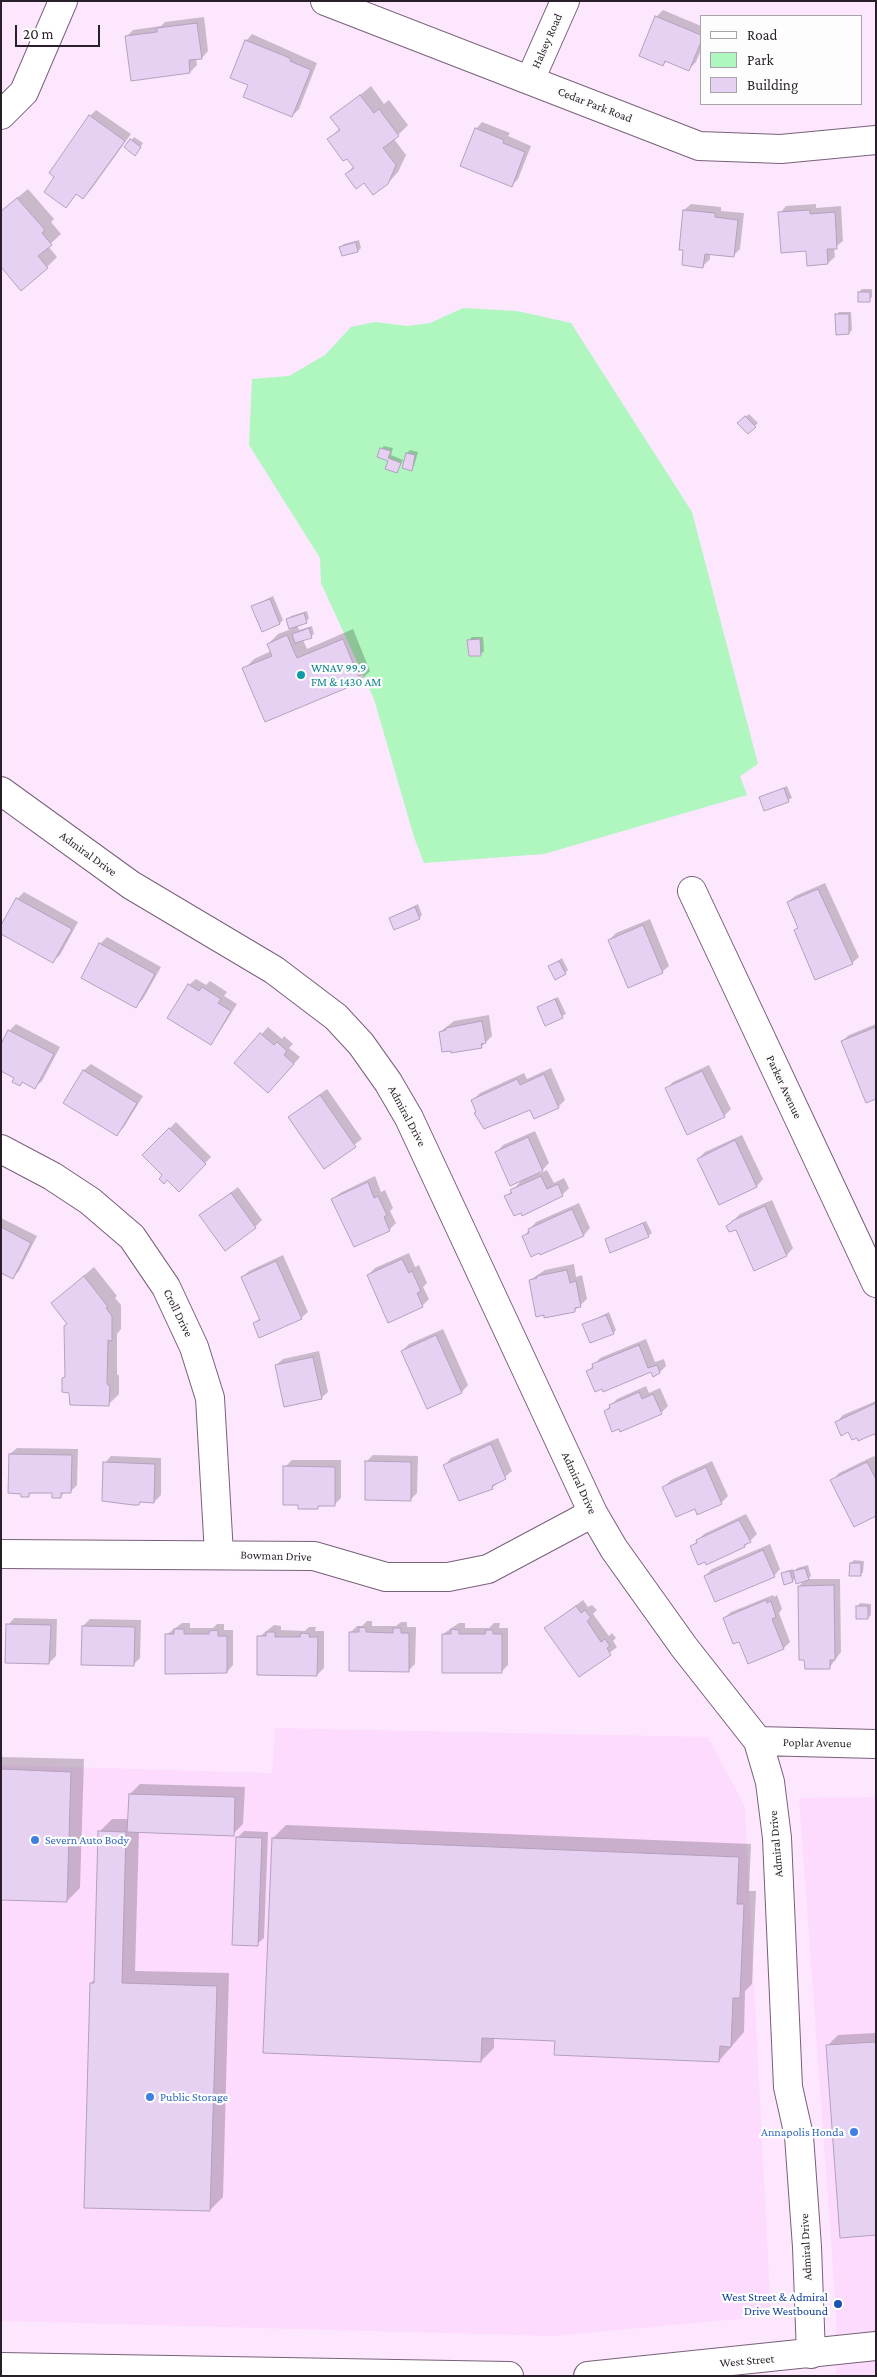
<!DOCTYPE html>
<html>
<head>
<meta charset="utf-8">
<style>
  body { margin:0 }
  #map { position:relative; width:877px; height:2377px; overflow:hidden; background:#fde7fe; font-family:"Crimson Pro",serif }
  canvas { display:block }
  .frame { position:absolute; inset:0; border:2px solid #291f2a; pointer-events:none }
  .legend { position:absolute; left:700px; top:15px; width:162px; height:90px; box-sizing:border-box; background:#fdfdfd; border:1px solid #a8a4a9; margin:0; padding:6px 9px; list-style:none; font-size:15px; color:#291f2a }
  .legend li { display:flex; align-items:center; gap:10px; height:25px }
  .legend b { width:25px; border:1px solid #a8a4a9 }
  .scale { position:absolute; left:15px; top:25px; width:85px; height:22px; box-sizing:border-box; border:2px solid #291f2a; border-top:0; padding-left:6px; font-size:15px; line-height:18px; white-space:nowrap; color:#291f2a; -webkit-text-stroke:4px #fdfdfd; paint-order:stroke }
</style>
</head>
<body>
<div id="map">
<canvas width="877" height="2377"></canvas>
<div class="frame"></div>
<ul class="legend">
<li><b style="height:6px;background:#fff"></b>Road</li>
<li><b style="height:14px;background:#aff6bf"></b>Park</li>
<li><b style="height:14px;background:#e6d1f2"></b>Building</li>
</ul>
<div class="scale">20 m</div>
</div>
<script>
const ctx = document.querySelector('canvas').getContext('2d');
ctx.lineJoin = 'round';
function fillPath(path, color) {
  ctx.fillStyle = color;
  ctx.fill(path, 'evenodd');
}
function toPath(rows) {
  const path = new Path2D();
  for (const r of rows) {
    path.moveTo(r[0], r[1]);
    for (let i = 2; i < r.length; i += 2) path.lineTo(r[i], r[i + 1]);
  }
  return path;
}
function trace(path, color, width, dash) {
  ctx.strokeStyle = color;
  ctx.lineWidth = width;
  ctx.lineCap = dash ? 'butt' : 'round';
  ctx.setLineDash(dash || []);
  ctx.stroke(path);
}
function drawText(font, color, halo, rows, align = 'center') {
  ctx.font = font + ' "Crimson Pro",serif';
  ctx.lineWidth = 4.5;
  ctx.setLineDash([]);
  ctx.textBaseline = 'middle';
  ctx.strokeStyle = halo;
  ctx.fillStyle = color;
  for (const [text, x, y, turn = 0] of rows) {
    ctx.save();
    ctx.translate(x, y);
    ctx.rotate((+turn || 0) * Math.PI / 180);
    ctx.textAlign = isNaN(turn) ? turn : align;
    if (halo) ctx.strokeText(text, 0, 0);
    ctx.fillText(text, 0, 0);
    ctx.restore();
  }
}
const built = toPath([
  [275,1728,708,1737,745,1807,771,2316,553,2336,1,2321,1,1765,272,1773],
  [876,1797,876,2376,836,2376,836,2310,799,1798]
]);
const green = toPath([
  [463,308,517,311,571,323,692,512,758,764,740,776,747,795,544,854,424,863,414,837,374,699,321,583,320,558,249,445,252,379,289,376,325,355,351,327,375,322,407,326,430,323]
]);
const shadow = toPath([
  [663,10,701,26,701,50,696,62,689,69,667,61,663,65,656,17],
  [204,17,208,51,202,58,196,58,197,65,190,72,132,79,127,36,133,30,161,26,165,22],
  [252,34,317,63,299,109,292,116,249,84,246,41],
  [371,86,384,104,389,100,408,125,394,139,406,155,398,172,388,183,364,181,346,174,354,166,329,139,340,128,332,118],
  [96,110,131,134,90,191,83,197,77,193,66,207,90,116],
  [482,122,510,133,508,136,531,146,518,179,511,186,476,129],
  [134,137,143,143,138,151,125,147],
  [28,189,54,219,51,222,61,234,48,246,57,257,47,267,1,211],
  [691,204,721,207,721,211,744,213,740,249,734,255,710,253,710,259,703,266,684,210],
  [816,204,816,208,841,206,843,241,834,248,835,257,828,263,807,249,780,213,786,206],
  [359,240,361,248,358,251,341,247,344,244],
  [862,289,872,289,872,297,869,300,859,292],
  [839,312,851,312,852,330,849,333,836,315],
  [749,414,758,423,748,432,739,423],
  [384,446,393,448,391,455,403,460,397,472,381,449],
  [410,450,418,452,414,466,411,469,407,453],
  [273,596,283,620,280,623,253,606],
  [307,611,309,619,297,625,299,630,312,626,314,634,303,640,307,649,353,629,370,671,360,681,244,669,254,659,271,651,268,644,278,634,291,629,287,619,291,616],
  [472,637,483,637,484,651,481,654,469,640],
  [787,786,792,798,765,810,761,798],
  [825,883,859,957,852,963,795,931,799,927,788,902,795,896],
  [24,892,78,922,60,955,53,961,17,899],
  [418,904,422,915,419,918,390,918],
  [650,919,669,966,662,972,609,940,616,933],
  [107,937,161,967,143,999,136,1006,100,944],
  [562,958,568,970,565,973,550,966],
  [196,979,206,985,210,981,227,992,224,996,237,1004,217,1036,210,1043,189,985],
  [558,997,566,1014,546,1024,538,1007],
  [489,1015,492,1036,481,1047,440,1032,454,1021],
  [16,1024,60,1047,42,1081,35,1087,23,1081,20,1084,16,1078,9,1031],
  [876,1024,876,1098,842,1041,849,1035],
  [268,1027,282,1039,284,1036,293,1044,289,1048,300,1057,275,1085,235,1063],
  [91,1064,143,1096,124,1127,117,1134,65,1102,84,1070],
  [709,1065,731,1109,724,1116,666,1089,673,1082],
  [551,1068,565,1100,558,1107,478,1111,473,1100,480,1093,524,1073,527,1079],
  [327,1089,362,1139,324,1167,289,1117],
  [176,1122,211,1157,179,1190,144,1155],
  [535,1131,549,1163,539,1174,547,1170,554,1183,564,1178,569,1188,562,1195,506,1197,523,1179,497,1152,503,1145],
  [742,1135,763,1179,757,1186,719,1203,698,1159,705,1152],
  [375,1176,381,1192,385,1190,393,1208,390,1211,396,1223,389,1230,333,1199,340,1193],
  [238,1187,262,1220,255,1227,201,1215],
  [772,1200,793,1248,787,1255,755,1269,736,1228,728,1226,740,1214],
  [579,1203,590,1228,584,1235,541,1253,524,1236,536,1222],
  [1,1218,37,1236,19,1271,13,1277,1,1272],
  [646,1221,652,1233,648,1236,606,1240],
  [409,1253,415,1267,419,1265,427,1283,423,1287,429,1299,422,1306,368,1275,375,1268],
  [283,1255,308,1312,301,1318,254,1323,260,1318,242,1277,249,1271],
  [574,1264,576,1277,582,1275,587,1299,574,1311,530,1280,545,1270],
  [94,1267,117,1296,115,1298,121,1305,121,1329,117,1334,117,1374,119,1376,119,1394,109,1404,71,1392,63,1378,66,1375,69,1324,52,1303],
  [609,1312,616,1330,613,1333,584,1325],
  [443,1329,468,1385,462,1392,428,1407,402,1351,409,1344],
  [646,1339,655,1362,664,1359,666,1366,660,1372,652,1371,588,1371,600,1358],
  [319,1351,328,1392,321,1398,276,1365,283,1359],
  [646,1386,649,1393,660,1388,668,1406,661,1413,605,1411,617,1399],
  [876,1401,876,1434,849,1431,837,1422,843,1415],
  [498,1438,512,1471,492,1488,445,1465,451,1458],
  [17,1448,78,1449,77,1485,70,1492,65,1492,61,1496,53,1492,32,1492,28,1496,10,1454],
  [373,1455,418,1456,417,1493,410,1500,367,1461],
  [111,1456,161,1458,161,1495,154,1502,142,1501,139,1504,105,1463],
  [874,1456,876,1459,876,1514,832,1480,839,1473],
  [292,1460,341,1460,341,1498,334,1505,321,1504,317,1508,285,1467],
  [712,1461,728,1496,721,1503,695,1508,664,1487,671,1480],
  [746,1514,757,1534,745,1546,707,1563,691,1547,704,1534],
  [770,1544,780,1569,774,1576,705,1576,712,1569],
  [854,1560,864,1561,863,1572,860,1575,851,1563],
  [808,1565,811,1576,808,1579,840,1579,841,1652,829,1668,799,1586,806,1579,796,1578,792,1581,783,1574,786,1571,793,1569,794,1572,797,1568],
  [773,1595,774,1597,777,1595,782,1609,779,1613,790,1642,784,1648,740,1641,724,1618,731,1612],
  [583,1600,588,1607,592,1605,597,1610,593,1614,609,1636,612,1633,616,1638,613,1641,617,1647,580,1676,546,1628],
  [860,1603,871,1604,871,1615,868,1618,857,1607],
  [14,1618,57,1619,56,1656,49,1663,8,1625],
  [90,1619,141,1620,140,1658,133,1665,83,1626],
  [367,1621,372,1621,372,1626,396,1626,401,1622,407,1622,407,1627,416,1627,415,1664,408,1671,351,1632,357,1626,362,1626],
  [182,1623,190,1623,190,1628,213,1628,217,1624,224,1624,224,1630,233,1630,233,1665,227,1672,166,1635],
  [459,1623,465,1623,465,1628,489,1628,494,1623,500,1623,499,1628,508,1628,508,1665,501,1672,443,1634],
  [274,1625,281,1626,281,1630,305,1631,309,1627,316,1627,315,1631,324,1631,324,1668,317,1675,259,1637],
  [1,1757,84,1759,80,1888,67,1901,1,1899],
  [140,1784,245,1787,243,1824,233,1834,139,1831,135,1971,229,1973,223,2197,210,2210,91,1983,95,1979,99,1832,112,1819,129,1819,130,1794],
  [286,1825,751,1844,749,1891,756,1891,752,1984,745,1991,744,2032,719,2061,556,2040,494,2038,494,2048,481,2061,273,1838],
  [244,1831,268,1832,264,1938,257,1944,238,1837],
  [876,2033,876,2234,828,2045,838,2035]
]);
const building = toPath([
  [655,16,701,35,701,42,689,71,665,61,663,66,639,56,655,16],
  [197,23,202,59,189,60,190,73,131,81,125,36,157,32,157,28,197,23],
  [245,40,285,56,291,59,290,61,311,70,292,117,243,97,248,85,230,78,245,40],
  [360,95,374,113,379,109,399,136,383,148,396,165,388,184,373,195,364,183,356,189,345,174,354,168,347,159,343,161,327,139,340,130,330,117,360,95],
  [89,115,125,141,83,199,76,194,66,208,44,192,54,177,49,173,89,115],
  [475,128,504,140,503,143,525,152,512,187,460,166,475,128],
  [130,139,141,147,135,156,124,147,130,139],
  [17,198,45,230,42,233,52,245,38,256,48,268,21,291,1,267,1,211,17,198],
  [683,210,715,213,715,217,738,220,734,257,705,254,703,268,682,265,683,250,679,250,683,210],
  [810,210,810,214,835,212,837,249,827,249,828,264,807,266,806,251,781,253,778,212,810,210],
  [356,242,358,252,342,256,339,247,356,242],
  [858,292,870,292,870,302,858,302,858,292],
  [835,314,849,314,849,334,836,335,835,314],
  [745,416,756,427,748,434,737,423,745,416],
  [380,448,391,451,388,458,401,463,397,473,385,469,388,461,377,457,380,448],
  [406,453,415,455,412,471,402,468,406,453],
  [270,599,280,624,262,632,251,606,270,599],
  [304,613,307,623,289,629,286,619,304,613],
  [309,628,312,638,295,643,292,634,309,628],
  [287,635,297,658,343,639,361,682,265,722,242,668,272,656,267,644,287,635],
  [480,639,481,656,469,656,467,640,480,639],
  [784,788,789,802,764,811,759,797,784,788],
  [818,889,853,964,815,980,794,930,798,928,787,902,818,889],
  [16,898,72,929,53,963,1,934,1,925,16,898],
  [415,907,420,919,394,930,389,918,415,907],
  [643,925,663,973,628,988,608,940,643,925],
  [99,943,155,974,136,1008,81,978,99,943],
  [559,961,566,974,555,980,548,966,559,961],
  [188,984,199,991,202,987,221,999,218,1003,231,1011,211,1045,167,1018,188,984],
  [555,999,563,1018,545,1026,537,1007,555,999],
  [482,1021,486,1043,481,1044,482,1048,451,1053,451,1051,442,1052,439,1032,446,1030,446,1028,482,1021],
  [876,1027,876,1099,866,1103,841,1041,876,1027],
  [8,1030,54,1054,35,1089,22,1082,20,1086,12,1082,14,1078,1,1071,1,1044,8,1030],
  [260,1033,274,1045,277,1042,287,1051,284,1055,294,1064,268,1093,234,1063,260,1033],
  [83,1070,137,1103,117,1136,63,1103,83,1070],
  [702,1071,725,1117,687,1135,665,1088,702,1071],
  [544,1074,559,1108,534,1119,530,1110,484,1129,474,1113,476,1112,471,1100,517,1079,520,1085,544,1074],
  [320,1095,356,1147,324,1169,288,1117,320,1095],
  [169,1128,206,1164,179,1192,167,1180,164,1184,159,1179,162,1175,142,1155,169,1128],
  [528,1137,543,1171,510,1186,495,1152,528,1137],
  [735,1140,757,1187,719,1205,697,1159,735,1140],
  [541,1176,547,1189,558,1184,563,1196,522,1216,521,1213,514,1216,504,1196,512,1193,510,1190,541,1176],
  [368,1182,374,1198,378,1196,387,1215,384,1217,390,1231,354,1247,331,1199,368,1182],
  [231,1193,256,1228,225,1251,199,1215,231,1193],
  [765,1206,787,1256,754,1271,736,1230,729,1232,726,1226,732,1222,732,1221,765,1206],
  [572,1209,584,1236,540,1255,539,1253,531,1257,522,1236,529,1233,528,1229,572,1209],
  [643,1223,649,1237,610,1253,605,1239,643,1223],
  [1,1227,31,1243,13,1279,1,1273,1,1227],
  [402,1259,409,1273,412,1271,421,1291,417,1293,423,1307,388,1323,367,1275,402,1259],
  [276,1261,302,1319,259,1338,253,1323,260,1320,241,1277,276,1261],
  [567,1270,570,1283,576,1281,581,1307,575,1308,575,1312,544,1318,544,1315,536,1317,529,1280,537,1278,537,1276,567,1270],
  [84,1276,108,1307,106,1308,112,1316,112,1341,108,1340,107,1384,110,1386,109,1406,70,1405,69,1393,62,1392,62,1378,65,1377,64,1326,67,1324,51,1303,84,1276],
  [606,1315,614,1334,590,1343,582,1324,606,1315],
  [436,1335,462,1393,427,1409,401,1351,436,1335],
  [639,1345,648,1368,657,1365,660,1373,653,1377,651,1372,603,1392,602,1389,595,1392,586,1371,593,1368,592,1364,639,1345],
  [313,1357,322,1399,284,1407,275,1365,313,1357],
  [639,1392,642,1399,653,1394,662,1414,620,1432,619,1429,612,1432,604,1411,610,1408,609,1405,639,1392],
  [876,1403,876,1437,874,1434,858,1441,857,1438,852,1440,848,1432,841,1436,835,1422,876,1403],
  [491,1444,506,1479,492,1486,493,1489,459,1501,443,1465,491,1444],
  [9,1454,72,1455,71,1493,61,1493,61,1498,52,1498,52,1493,29,1493,29,1497,21,1497,21,1494,8,1493,9,1454],
  [365,1461,411,1462,411,1501,365,1500,365,1461],
  [103,1462,155,1464,154,1503,140,1502,139,1505,133,1505,102,1501,103,1462],
  [867,1462,876,1479,876,1516,854,1527,830,1480,867,1462],
  [283,1466,335,1467,335,1506,318,1506,318,1509,298,1509,298,1505,283,1505,283,1466],
  [706,1467,722,1504,697,1515,695,1509,676,1517,662,1487,706,1467],
  [739,1520,751,1542,744,1545,745,1547,706,1565,705,1562,698,1565,690,1546,697,1543,696,1540,739,1520],
  [763,1550,775,1577,715,1602,704,1576,763,1550],
  [850,1563,861,1563,861,1576,849,1576,850,1563],
  [805,1568,809,1580,796,1584,793,1571,805,1568],
  [790,1571,793,1582,784,1585,781,1573,790,1571],
  [834,1585,835,1660,830,1660,830,1669,805,1669,804,1660,799,1660,798,1586,834,1585],
  [766,1600,767,1603,771,1601,776,1617,772,1619,784,1649,748,1664,739,1642,733,1644,723,1618,766,1600],
  [576,1606,581,1613,585,1610,591,1618,587,1621,601,1642,605,1639,610,1646,607,1648,611,1655,579,1677,544,1628,576,1606],
  [856,1606,868,1606,868,1619,856,1619,856,1606],
  [6,1624,51,1625,49,1664,5,1663,6,1624],
  [82,1626,135,1627,134,1666,81,1665,82,1626],
  [359,1627,366,1628,366,1632,393,1633,393,1628,401,1628,401,1633,409,1633,409,1672,349,1671,349,1632,359,1632,359,1627],
  [174,1629,184,1629,184,1634,209,1634,209,1631,218,1630,218,1636,227,1636,227,1673,165,1674,165,1634,174,1634,174,1629],
  [451,1629,459,1630,459,1634,485,1634,486,1630,493,1630,493,1634,502,1634,502,1673,442,1673,442,1634,451,1634,451,1629],
  [266,1632,275,1632,275,1637,300,1637,301,1633,310,1634,309,1637,318,1637,317,1676,257,1675,257,1636,266,1636,266,1632],
  [1,1769,71,1772,67,1902,1,1900,1,1769],
  [129,1794,235,1797,234,1836,127,1832,129,1794],
  [98,1831,126,1832,122,1983,217,1986,210,2211,84,2208,90,1983,94,1983,98,1831],
  [236,1837,262,1838,258,1946,232,1945,236,1837],
  [272,1838,739,1857,737,1904,744,1904,740,1998,733,1998,731,2047,720,2046,719,2062,554,2055,555,2041,482,2038,481,2062,263,2053,272,1838],
  [876,2042,876,2235,840,2238,826,2045,876,2042]
]);
const minor = toPath([
  [325,1,699,146,781,149,876,140],
  [530,80,565,1],
  [1,115,24,92,63,1],
  [1,791,131,885,274,970,336,1017,361,1044,388,1082,409,1118,593,1513,614,1549,684,1647,758,1741,770,1782,777,1838,788,2087,799,2136,807,2247,811,2354],
  [692,891,876,1283],
  [1,1149,52,1176,90,1201,132,1237,166,1287,194,1347,210,1398,219,1554],
  [1,1554,314,1556,386,1577,448,1577,488,1569,593,1513],
  [758,1741,876,1744]
]);
const major = toPath([
  [1,2367,509,2376],
  [588,2376,876,2346]
]);
const markers = [
  [301,675,5,"#0f9aa8"],
  [35,1840,5,"#3f7fe0"],
  [150,2097,5,"#3f7fe0"],
  [854,2132,5,"#3f7fe0"],
  [838,2304,5,"#1a4fb4"]
];
const streetNames = [
  ["Halsey Road",547,41,-66],
  ["Cedar Park Road",595,105,21],
  ["Admiral Drive",88,854,36],
  ["Parker Avenue",784,1087,65],
  ["Admiral Drive",407,1116,62],
  ["Croll Drive",178,1313,64],
  ["Admiral Drive",579,1483,65],
  ["Bowman Drive",276,1556,2],
  ["Poplar Avenue",817,1743,1],
  ["Admiral Drive",776,1844,-95],
  ["Admiral Drive",806,2247,-93],
  ["West Street",747,2361,-5]
];
const cultureNames = [
  ["WNAV 99.9",311,668],
  ["FM & 1430 AM",311,682]
];
const shopNames = [
  ["Severn Auto Body",45,1840],
  ["Public Storage",160,2097],
  ["Annapolis Honda",844,2132,"right"]
];
const transitNames = [
  ["West Street & Admiral",828,2297],
  ["Drive Westbound",828,2311]
];
fillPath(built, '#fcdbfe');
fillPath(green, '#aff6bf');
fillPath(shadow, '#0003');
fillPath(building, '#e6d1f2');
trace(building, '#b4a0bf', 1);
trace(minor, '#786079', 30);
trace(major, '#786079', 30);
trace(minor, '#fff', 28);
trace(major, '#fff', 28);
for (const [x, y, r, color] of markers) {
  const dot = new Path2D();
  dot.arc(x, y, r, 0, 2 * Math.PI);
  ctx.fillStyle = color;
  ctx.fill(dot);
  trace(dot, '#fdfdfd', 2);
}
drawText('12px', '#291f2a', '#fdfdfd', streetNames);
drawText('12px', '#0d838f', '#fdfdfd', cultureNames, 'left');
drawText('12px', '#366cbe', '#fdfdfd', shopNames, 'left');
drawText('12px', '#164399', '#fdfdfd', transitNames, 'right');
</script>
</body>
</html>
